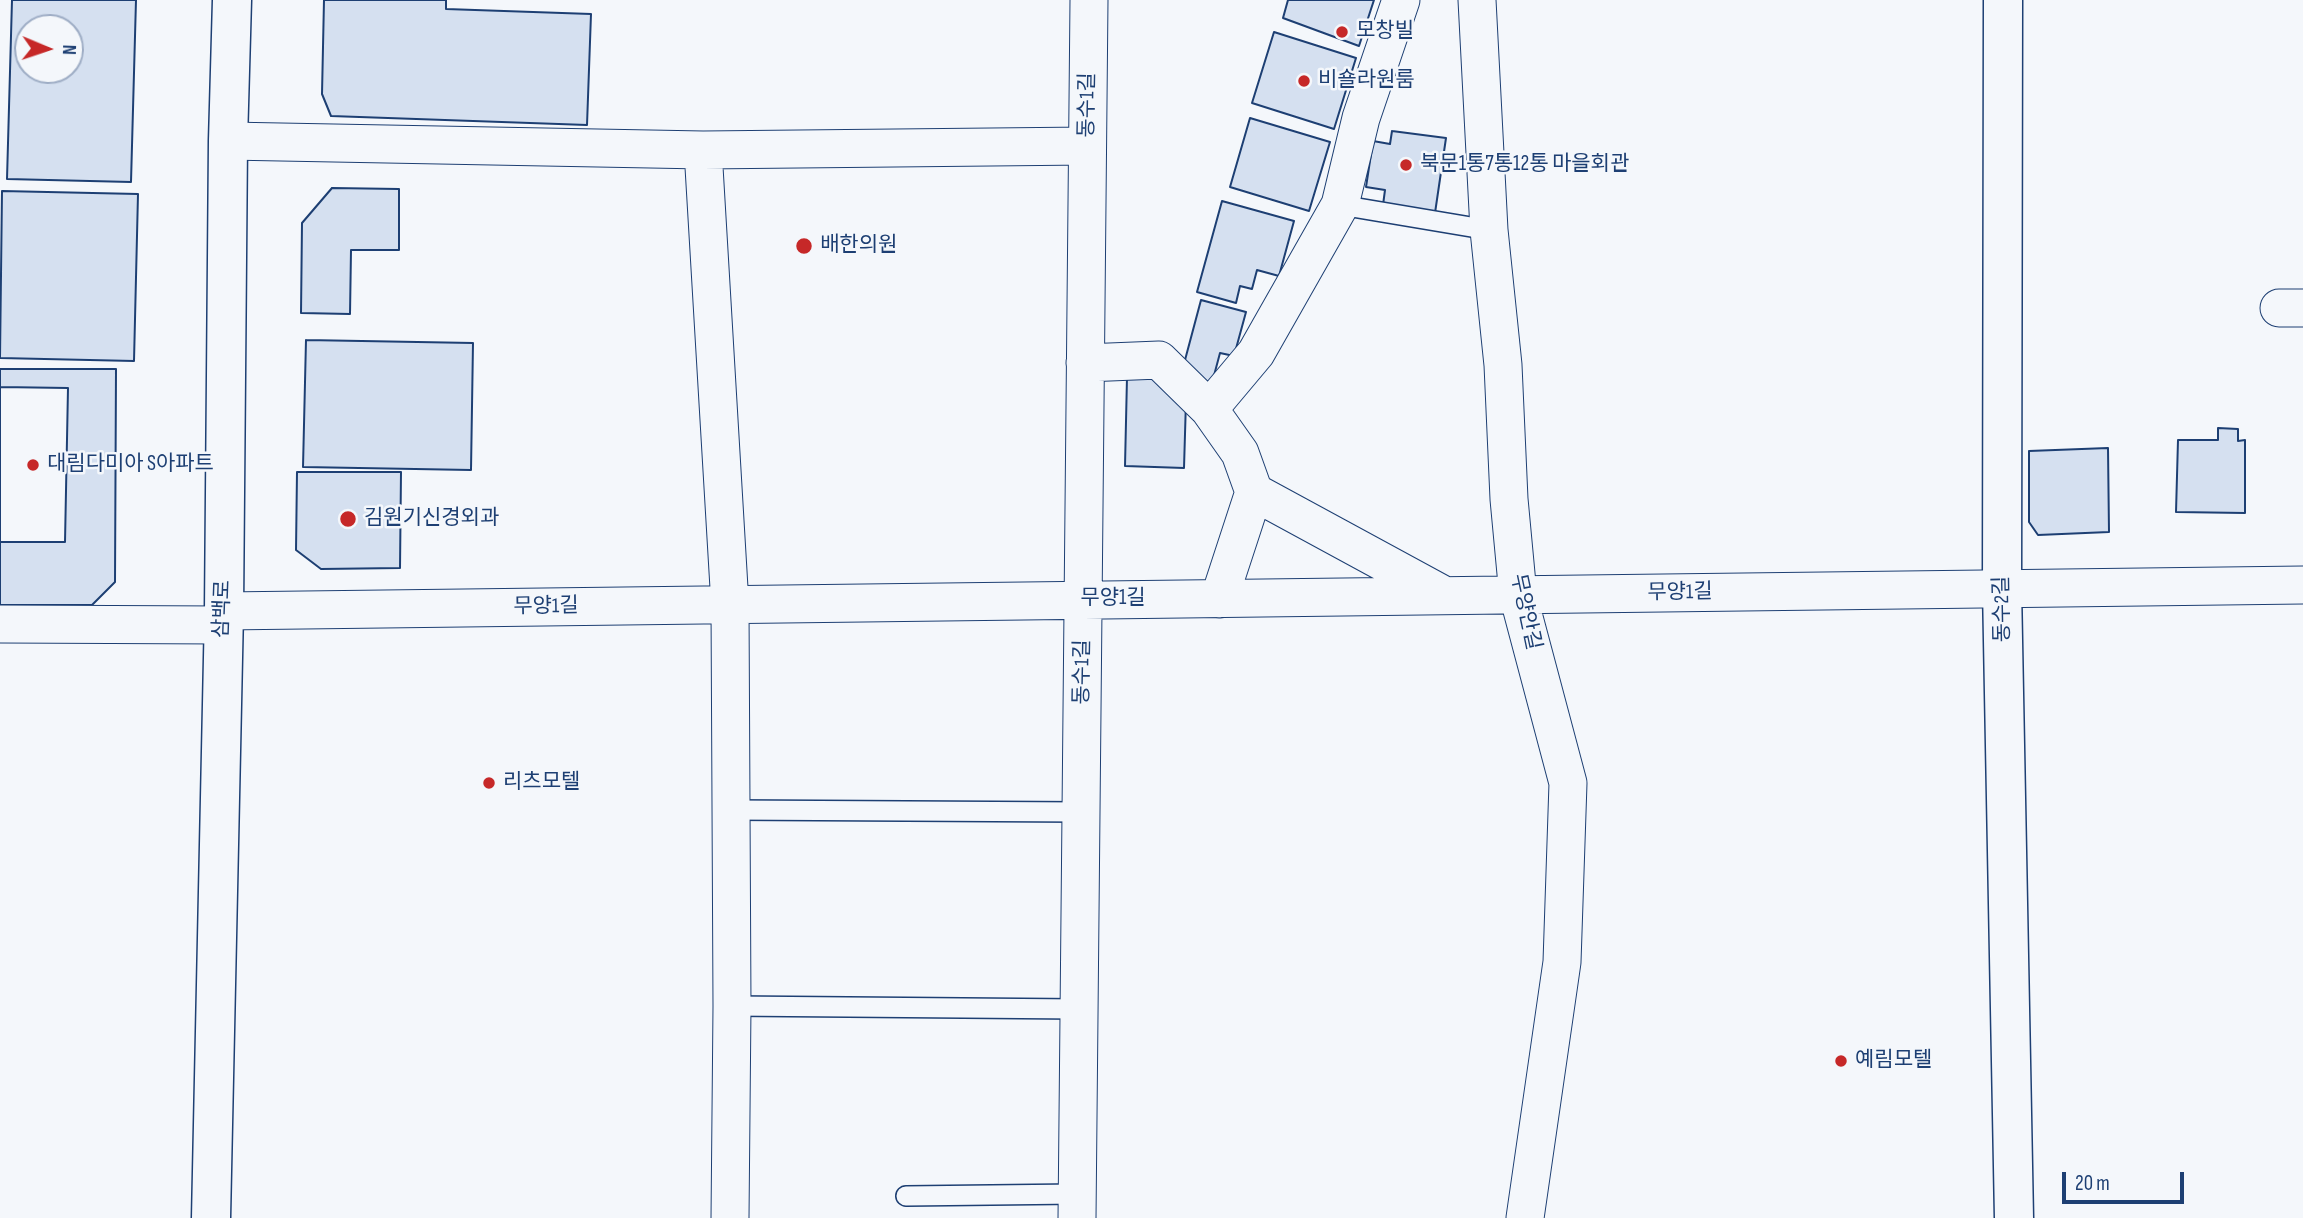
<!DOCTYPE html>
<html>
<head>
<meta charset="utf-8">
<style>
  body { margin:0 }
  #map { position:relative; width:2303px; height:1218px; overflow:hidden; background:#f4f7fb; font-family:"Sofia Sans Condensed",sans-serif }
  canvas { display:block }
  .north { position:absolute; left:14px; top:14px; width:70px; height:70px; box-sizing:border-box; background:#f4f7fb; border:2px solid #9eadc5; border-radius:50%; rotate:92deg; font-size:19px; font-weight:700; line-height:28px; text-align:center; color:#1d3f73 }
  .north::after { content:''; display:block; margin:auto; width:24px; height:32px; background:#c62828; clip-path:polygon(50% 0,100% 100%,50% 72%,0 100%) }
  .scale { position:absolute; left:2062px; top:1172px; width:122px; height:32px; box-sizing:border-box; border:4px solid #1d3f73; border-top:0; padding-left:9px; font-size:21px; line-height:24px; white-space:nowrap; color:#1d3f73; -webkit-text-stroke:5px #f4f7fb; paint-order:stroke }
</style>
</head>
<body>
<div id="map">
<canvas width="2303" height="1218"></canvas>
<div class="north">N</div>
<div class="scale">20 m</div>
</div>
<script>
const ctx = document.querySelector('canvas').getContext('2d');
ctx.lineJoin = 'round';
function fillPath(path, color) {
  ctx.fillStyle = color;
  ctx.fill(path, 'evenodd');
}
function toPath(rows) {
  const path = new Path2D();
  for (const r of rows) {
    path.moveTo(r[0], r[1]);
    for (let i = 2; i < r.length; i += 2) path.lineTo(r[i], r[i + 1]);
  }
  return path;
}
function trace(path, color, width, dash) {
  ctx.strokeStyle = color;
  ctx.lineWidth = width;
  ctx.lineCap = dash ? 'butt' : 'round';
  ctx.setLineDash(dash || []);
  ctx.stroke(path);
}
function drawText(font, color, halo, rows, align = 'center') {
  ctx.font = font + ' "Sofia Sans Condensed","Noto Sans KR",sans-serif';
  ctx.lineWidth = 5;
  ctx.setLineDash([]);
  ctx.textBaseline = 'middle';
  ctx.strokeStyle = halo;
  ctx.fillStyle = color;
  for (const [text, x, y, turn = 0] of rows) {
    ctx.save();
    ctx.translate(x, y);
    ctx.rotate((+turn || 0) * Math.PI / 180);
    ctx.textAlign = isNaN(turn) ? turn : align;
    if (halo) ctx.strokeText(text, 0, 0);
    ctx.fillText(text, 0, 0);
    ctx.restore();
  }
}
const building = toPath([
  [12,0,136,0,131,182,7,179,12,0],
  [28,28,70,28,70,70,28,70,28,28],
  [324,0,446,0,446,9,591,14,587,125,331,116,322,94,324,0],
  [1288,0,1374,0,1359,46,1283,18,1288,0],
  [1274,32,1356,58,1334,129,1252,103,1274,32],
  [1250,118,1330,142,1309,211,1230,187,1250,118],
  [1392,131,1446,138,1435,213,1383,205,1385,190,1366,187,1373,141,1390,144,1392,131],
  [332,188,399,189,399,250,351,250,350,314,301,313,302,223,332,188],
  [2,191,138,194,134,361,0,358,2,191],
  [1222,201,1294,221,1279,276,1257,270,1252,289,1240,286,1236,303,1197,292,1222,201],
  [1201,300,1246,312,1234,356,1220,353,1212,383,1181,375,1201,300],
  [306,340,473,343,471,470,303,467,306,340],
  [0,369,116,369,115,582,92,605,0,605,0,369],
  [1127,377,1162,379,1186,400,1184,468,1125,466,1127,377],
  [0,387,68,388,65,542,0,542,0,387],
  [2218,428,2238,429,2238,441,2245,440,2245,513,2176,512,2178,440,2218,440,2218,428],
  [2108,448,2109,532,2038,535,2029,522,2029,451,2108,448],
  [297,472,401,472,400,568,321,569,296,550,297,472]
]);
const service = toPath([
  [1340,205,1489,230],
  [731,810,1081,812],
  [732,1006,1079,1009],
  [906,1196,1077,1194]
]);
const minor = toPath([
  [1477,0,1489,230,1503,365,1509,499,1518,595,1568,783,1562,962,1525,1218],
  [228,141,703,150,1087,146],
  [703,150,730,605,732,1006,730,1218],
  [2279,308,2303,308],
  [1085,363,1159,360,1209,409,1256,353,1340,205,1361,118,1401,0],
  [1209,409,1240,453,1254,492,1440,593],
  [1219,599,1254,492],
  [224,611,2303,585],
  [0,624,222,625],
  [1077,1218,1089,0]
]);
const tertiary = toPath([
  [2003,0,2002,588,2014,1218],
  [211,1218,224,611,228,141,232,0]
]);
const markers = [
  [1342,32,7,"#c62828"],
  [1304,81,7,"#c62828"],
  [1406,165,7,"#c62828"],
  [804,246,9,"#c62828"],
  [33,465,7,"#c62828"],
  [348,519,9,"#c62828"],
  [489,783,7,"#c62828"],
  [1841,1061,7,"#c62828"]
];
const poiNames = [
  ["모창빌",1356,32],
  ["비숄라원룸",1318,81],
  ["북문1통7통12통 마을회관",1420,165],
  ["배한의원",820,246],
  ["대림다미아 S아파트",47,465],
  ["김원기신경외과",364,519],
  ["리츠모텔",503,783],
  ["예림모텔",1855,1061]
];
const streetNames = [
  ["동수1길",1088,105,-89],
  ["무양1길",1680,593,-1],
  ["무양1길",1113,599],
  ["무양1길",546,607,-1],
  ["삼백로",223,609,-88],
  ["동수2길",2003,609,-91],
  ["무양안길",1525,612,78],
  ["동수1길",1083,672,-89]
];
fillPath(building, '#d5e0f0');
trace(building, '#1d3f73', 2);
trace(service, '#1d3f73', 22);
trace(minor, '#1d3f73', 39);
trace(tertiary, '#1d3f73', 41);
trace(service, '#f4f7fb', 19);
trace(minor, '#f4f7fb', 37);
trace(tertiary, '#f4f7fb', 38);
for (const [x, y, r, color] of markers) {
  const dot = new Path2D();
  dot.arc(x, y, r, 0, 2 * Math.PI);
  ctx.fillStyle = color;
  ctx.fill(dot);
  trace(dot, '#f4f7fb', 2.5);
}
drawText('21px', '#1d3f73', '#f4f7fb', poiNames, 'left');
drawText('21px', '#1d3f73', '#f4f7fb', streetNames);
</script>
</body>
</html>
